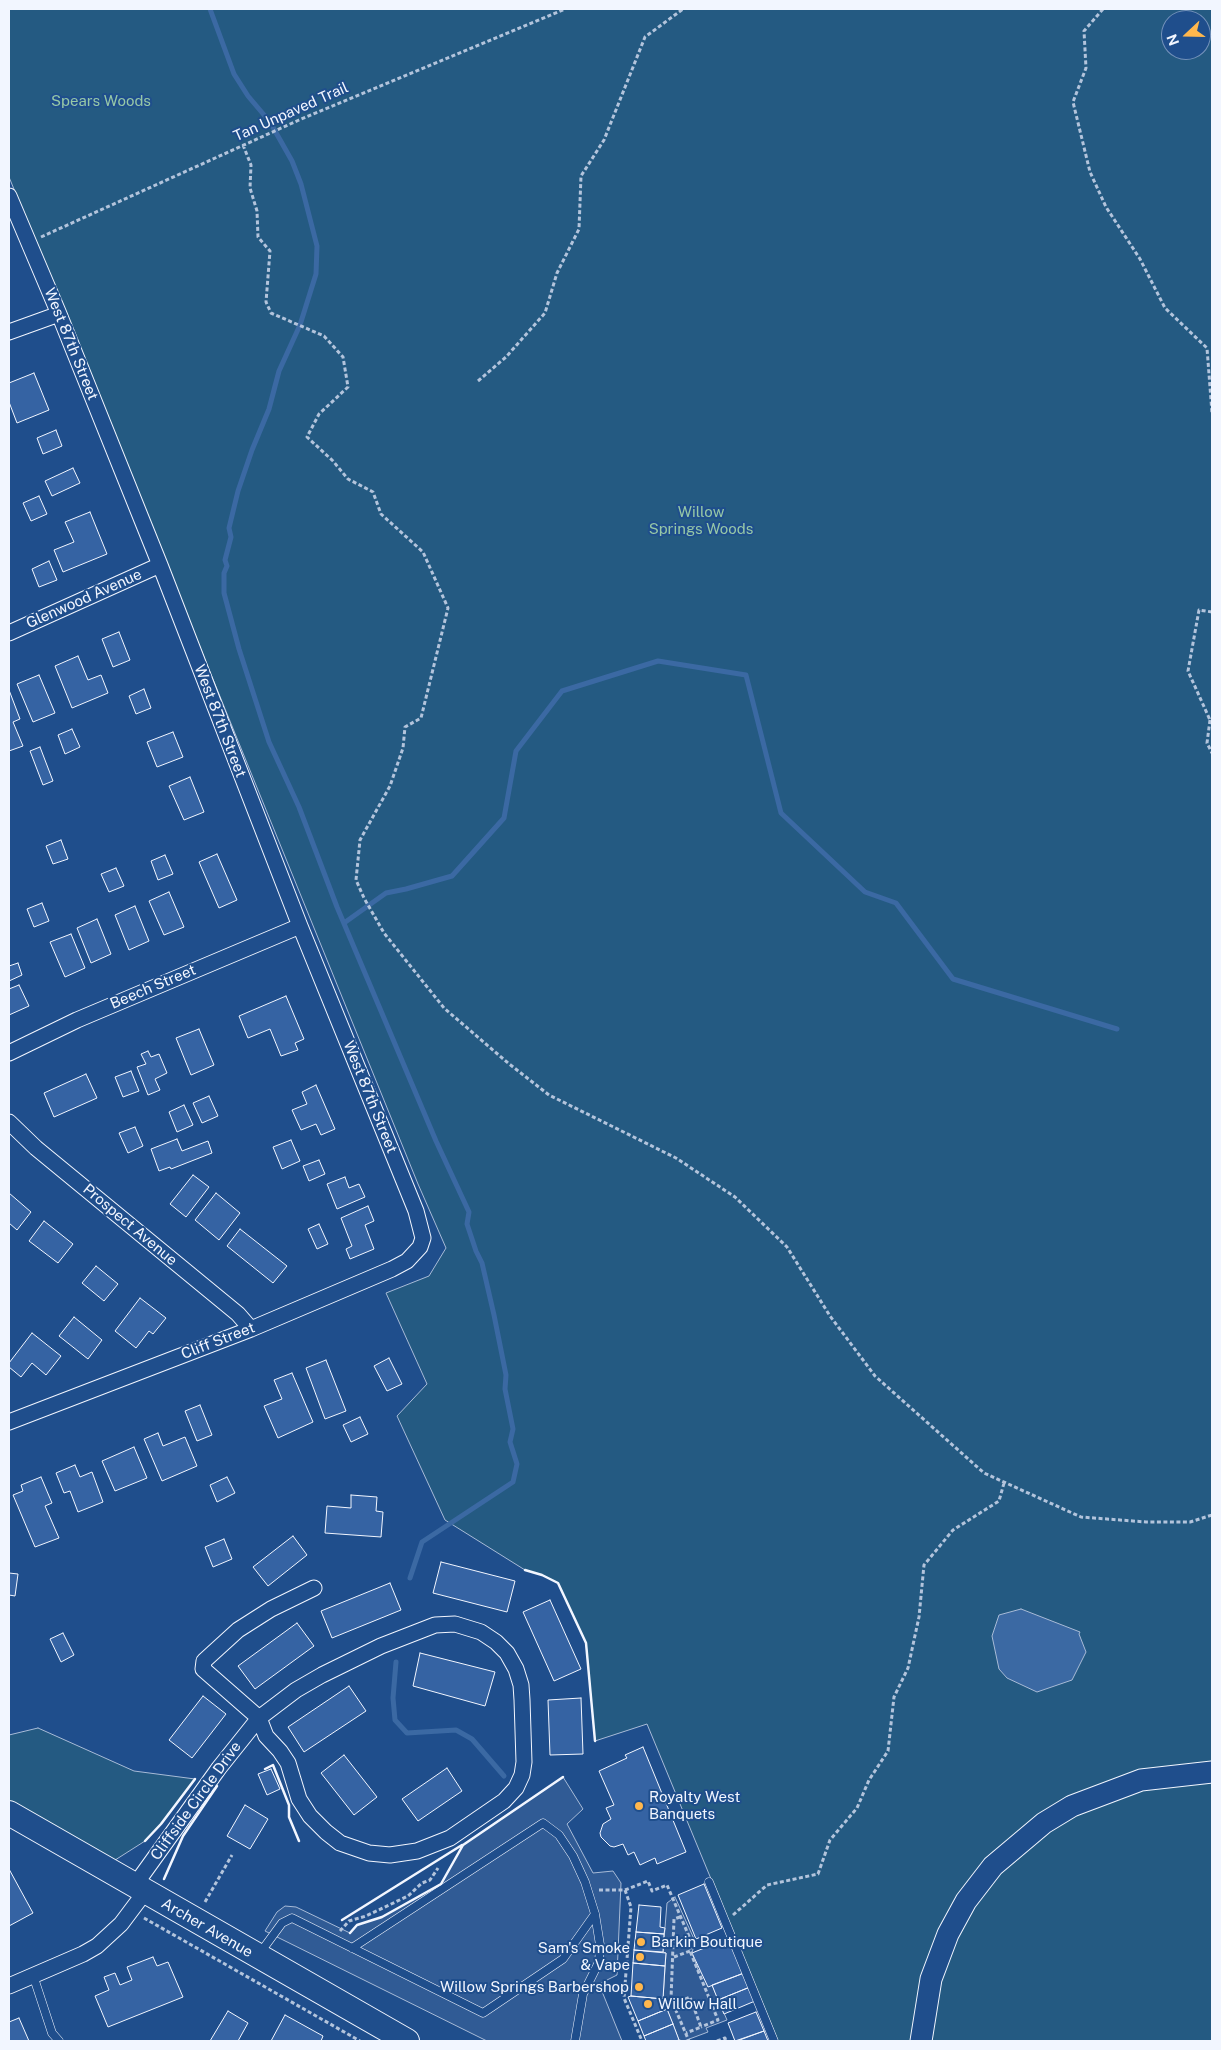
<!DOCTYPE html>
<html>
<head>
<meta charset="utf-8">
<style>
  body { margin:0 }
  #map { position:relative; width:1221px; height:2050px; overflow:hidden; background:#1f4e8c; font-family:"Public Sans",sans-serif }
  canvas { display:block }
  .frame { position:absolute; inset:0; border:10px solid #f2f6ff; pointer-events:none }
  .north { position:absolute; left:1161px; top:10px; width:50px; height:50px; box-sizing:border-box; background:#1f4e8c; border:1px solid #7391ba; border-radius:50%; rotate:249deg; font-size:14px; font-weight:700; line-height:20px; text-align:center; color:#f2f6ff }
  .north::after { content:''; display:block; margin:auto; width:18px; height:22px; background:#ffb74d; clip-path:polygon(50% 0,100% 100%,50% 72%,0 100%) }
</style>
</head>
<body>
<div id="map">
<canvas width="1221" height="2050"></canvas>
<div class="frame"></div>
<div class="north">N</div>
</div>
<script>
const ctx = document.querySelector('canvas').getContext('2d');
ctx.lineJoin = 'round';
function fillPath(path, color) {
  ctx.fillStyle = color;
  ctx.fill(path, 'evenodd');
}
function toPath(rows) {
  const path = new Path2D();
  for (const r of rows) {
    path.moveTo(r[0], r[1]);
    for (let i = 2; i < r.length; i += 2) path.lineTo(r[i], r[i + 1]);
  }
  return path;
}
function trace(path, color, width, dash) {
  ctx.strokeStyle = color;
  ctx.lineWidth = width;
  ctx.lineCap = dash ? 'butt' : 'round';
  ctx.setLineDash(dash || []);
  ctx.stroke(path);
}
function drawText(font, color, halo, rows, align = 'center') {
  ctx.font = font + ' "Public Sans",sans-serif';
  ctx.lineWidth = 4;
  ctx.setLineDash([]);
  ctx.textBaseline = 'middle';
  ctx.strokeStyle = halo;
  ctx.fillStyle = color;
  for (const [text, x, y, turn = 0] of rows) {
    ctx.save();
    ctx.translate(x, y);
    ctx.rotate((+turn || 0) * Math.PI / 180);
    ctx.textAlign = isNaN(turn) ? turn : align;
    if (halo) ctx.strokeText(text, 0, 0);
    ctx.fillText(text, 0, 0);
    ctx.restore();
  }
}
const green = toPath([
  [9,9,1212,9,1212,2041,778,2041,647,1724,595,1741,586,1643,558,1583,542,1575,525,1570,445,1520,397,1416,427,1384,386,1293,429,1276,446,1248,418,1184,9,177,9,9],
  [1171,20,1201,20,1201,50,1171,50,1171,20],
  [38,1728,134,1771,195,1779,161,1824,145,1841,112,1862,9,1803,9,1735,38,1728]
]);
const parking = toPath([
  [563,1777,583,1809,567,1824,593,1873,613,1871,621,1883,617,1975,599,1984,622,2041,487,2041,265,1931,277,1912,285,1906,296,1907,350,1933,357,1925,382,1917,441,1884,463,1845,563,1777],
  [675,1897,695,1941,692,1953,698,1970,701,1969,712,1985,727,2020,706,2028,708,2032,684,2041,679,2040,663,1999,666,1953,663,1952,667,1903,675,1897]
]);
const water = toPath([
  [1021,1609,1080,1632,1079,1634,1086,1652,1072,1680,1037,1692,1007,1678,999,1669,992,1636,999,1615,1021,1609]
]);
const stream = toPath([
  [210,9,234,74,248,96,270,122,292,161,301,184,317,246,316,274,300,325,279,371,269,409,252,450,238,491,229,528,231,537,225,560,227,566,224,573,224,593,239,649,269,742,299,807,337,907,436,1141,469,1212,467,1224,476,1251,482,1263,494,1315,506,1375,505,1389,513,1429,510,1442,517,1464,513,1482,422,1542,410,1578],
  [344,923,386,893,406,889,452,876,504,818,516,751,562,691,658,661,746,675,781,813,865,892,896,903,953,979,1117,1029],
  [396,1662,393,1698,395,1720,407,1733,456,1730,472,1739,504,1776]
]);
const building = toPath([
  [34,373,49,410,17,423,9,402,9,383,34,373],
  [56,430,62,446,43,454,37,438,56,430],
  [73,468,80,483,52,496,45,481,73,468],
  [39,496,47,514,31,521,23,503,39,496],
  [90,512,107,554,63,572,54,550,74,542,65,522,90,512],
  [49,561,57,580,39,587,32,569,49,561],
  [119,632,130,660,113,667,102,639,119,632],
  [78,656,88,680,101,675,108,693,72,708,55,666,78,656],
  [39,675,55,713,33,722,17,684,39,675],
  [144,689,151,708,136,714,129,696,144,689],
  [9,690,20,719,13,722,23,746,9,751,9,690],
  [72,729,80,747,65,754,58,735,72,729],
  [173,732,183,757,157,767,147,742,173,732],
  [40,747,53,781,43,785,30,751,40,747],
  [190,777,204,812,184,820,169,786,190,777],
  [61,840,68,859,53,864,46,846,61,840],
  [217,854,237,900,219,908,199,862,217,854],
  [165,855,173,874,158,880,151,861,165,855],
  [116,868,124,886,109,892,101,874,116,868],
  [169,892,184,927,164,935,149,901,169,892],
  [42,903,49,921,34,927,27,909,42,903],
  [135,906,149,941,129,950,115,915,135,906],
  [97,919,111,954,91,963,77,928,97,919],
  [71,934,85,968,65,977,50,942,71,934],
  [18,963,22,975,9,981,9,966,18,963],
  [19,985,29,1006,9,1015,9,989,19,985],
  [286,996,304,1039,295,1043,298,1050,281,1056,270,1029,248,1038,239,1016,286,996],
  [199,1029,214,1065,191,1075,176,1038,199,1029],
  [148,1051,151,1057,159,1054,167,1073,155,1079,160,1090,148,1095,137,1067,146,1064,141,1054,148,1051],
  [131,1071,139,1091,123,1097,115,1077,131,1071],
  [86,1074,97,1098,54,1117,44,1093,86,1074],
  [316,1085,335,1129,321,1135,316,1124,301,1130,292,1110,307,1104,302,1092,316,1085],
  [209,1096,218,1116,202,1123,193,1103,209,1096],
  [184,1105,193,1125,177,1132,169,1112,184,1105],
  [135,1127,143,1146,128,1153,119,1133,135,1127],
  [177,1139,182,1151,208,1141,212,1153,171,1169,170,1167,159,1171,151,1149,177,1139],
  [291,1140,300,1161,282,1169,273,1147,291,1140],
  [319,1160,325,1174,309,1181,303,1166,319,1160],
  [193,1175,209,1187,186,1217,170,1204,193,1175],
  [345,1177,349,1188,359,1184,365,1197,337,1209,327,1184,345,1177],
  [9,1193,31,1212,17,1230,9,1223,9,1193],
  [216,1193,240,1213,219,1240,195,1220,216,1193],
  [368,1206,374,1221,365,1225,374,1249,350,1259,346,1249,352,1246,341,1218,368,1206],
  [44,1221,73,1244,58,1263,29,1241,44,1221],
  [319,1224,328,1244,317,1249,308,1229,319,1224],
  [240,1229,287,1266,273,1283,227,1246,240,1229],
  [96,1266,118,1284,104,1301,82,1283,96,1266],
  [140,1298,166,1318,153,1334,149,1331,136,1348,115,1331,140,1298],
  [74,1317,102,1340,88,1359,59,1336,74,1317],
  [32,1333,61,1356,46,1375,32,1363,21,1377,9,1367,9,1363,32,1333],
  [389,1358,402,1384,387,1391,374,1366,389,1358],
  [326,1360,346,1411,325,1419,306,1368,326,1360],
  [292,1373,313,1422,278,1438,264,1406,282,1399,274,1380,292,1373],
  [200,1405,212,1435,197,1441,185,1411,200,1405],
  [360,1417,368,1434,351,1442,343,1425,360,1417],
  [158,1433,163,1446,185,1437,197,1466,162,1481,144,1439,158,1433],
  [134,1447,147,1478,115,1491,102,1461,134,1447],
  [75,1465,80,1477,92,1472,103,1502,78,1512,70,1491,64,1493,56,1473,75,1465],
  [41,1477,52,1503,45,1506,59,1538,35,1547,13,1495,23,1491,21,1485,41,1477],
  [227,1477,235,1493,217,1502,210,1485,227,1477],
  [351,1495,377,1497,376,1511,383,1512,381,1537,325,1533,327,1506,351,1508,351,1495],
  [293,1536,307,1555,268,1586,253,1567,293,1536],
  [224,1539,232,1559,213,1567,205,1547,224,1539],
  [441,1562,515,1581,507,1612,433,1593,441,1562],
  [9,1573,18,1574,15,1596,9,1595,9,1573],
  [390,1583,401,1610,332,1638,321,1611,390,1583],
  [550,1600,581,1669,554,1681,523,1612,550,1600],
  [297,1623,314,1646,255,1689,238,1666,297,1623],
  [63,1633,74,1655,61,1662,50,1639,63,1633],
  [420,1653,495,1672,485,1706,413,1686,420,1653],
  [349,1686,366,1711,304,1752,288,1727,349,1686],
  [203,1696,226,1714,192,1758,169,1740,203,1696],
  [581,1698,583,1754,550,1755,548,1700,581,1698],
  [643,1747,686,1852,657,1864,655,1858,640,1865,634,1852,628,1855,623,1844,614,1847,610,1846,601,1837,600,1833,603,1824,611,1819,606,1808,614,1805,599,1771,627,1758,625,1755,643,1747],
  [344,1755,377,1797,354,1815,321,1773,344,1755],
  [447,1768,462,1791,418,1821,402,1799,447,1768],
  [271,1769,280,1789,267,1795,258,1774,271,1769],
  [245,1805,268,1819,250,1849,227,1836,245,1805],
  [9,1869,33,1913,9,1926,9,1869],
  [704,1884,722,1928,696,1939,678,1895,704,1884],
  [639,1905,661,1907,660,1927,665,1928,664,1934,636,1932,639,1905],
  [636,1932,664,1934,663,1952,634,1950,636,1932],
  [729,1938,744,1973,708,1987,692,1953,729,1938],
  [634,1950,666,1953,665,1966,633,1963,634,1950],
  [153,1957,157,1966,168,1962,183,1997,108,2027,95,1996,109,1990,104,1977,115,1973,120,1985,132,1980,127,1967,153,1957],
  [633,1963,665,1966,663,1999,631,1996,633,1963],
  [744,1973,750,1987,718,2000,712,1985,744,1973],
  [750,1987,755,2001,724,2014,718,2000,750,1987],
  [631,1996,663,1999,667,2009,638,2021,628,1997,631,1996],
  [667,2009,673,2024,644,2036,638,2021,667,2009],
  [228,2011,248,2023,238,2041,210,2041,228,2011],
  [756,2012,764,2031,735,2041,728,2023,756,2012],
  [285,2015,323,2036,321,2041,271,2041,285,2015],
  [19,2018,29,2041,9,2041,9,2022,19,2018],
  [673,2024,679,2040,675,2041,646,2041,644,2036,673,2024],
  [764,2031,768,2041,737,2041,764,2031]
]);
const path = toPath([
  [1103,9,1084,31,1086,68,1073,102,1090,172,1106,207,1140,259,1165,308,1207,348,1212,413],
  [243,145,251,165,250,188,257,211,258,237,270,251,266,302,271,313,324,336,343,357,348,387,319,414,307,437,333,461,348,479,373,492,381,514,423,552,448,608,421,718,405,727,403,748,390,786,360,840,356,880,364,898,384,933,444,1008,508,1063,549,1095,676,1158,735,1197,787,1247,830,1316,875,1376,984,1473,1081,1517,1146,1522,1190,1522,1212,1515],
  [41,237,299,120,565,9],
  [478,381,506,357,545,313,557,273,579,229,581,176,604,140,645,37,683,9],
  [1212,612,1199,610,1188,671,1210,720,1212,719],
  [1210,720,1207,743,1212,753],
  [599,1890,625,1890,631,1907,624,1998,642,2041],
  [625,1890,648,1881,652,1891,667,1885,691,1941,690,1951,718,2020,701,2027],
  [205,1902,232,1855],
  [733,1915,767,1885,818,1874,830,1840,857,1808,869,1780,888,1751,894,1697,908,1668,919,1617,924,1565,953,1530,999,1501,1004,1483],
  [680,1917,674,1919,671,1999,689,2041],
  [144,1918,360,2041],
  [340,1931,349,1921,366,1916,408,1896,422,1883,430,1880,438,1868],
  [674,1957,690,1951],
  [673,2004,690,1997,701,2027,686,2033],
  [717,2041,725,2038,726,2041]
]);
const lane = toPath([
  [709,1882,774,2041],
  [352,1948,543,1823,559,1835,573,1856,585,1882,595,1914,600,1945,599,1962,583,1994,575,2041],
  [260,1953,282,1923,292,1918,483,2013,563,1959,595,1914],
  [33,1975,52,2033,59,2041]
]);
const street = toPath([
  [9,196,59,314,160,565,300,926,416,1211,423,1238,420,1247,407,1261,392,1269,251,1329,9,1422],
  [9,332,59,314],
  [9,633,160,565],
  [9,1053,77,1020,300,926],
  [9,1122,36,1148,238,1314,251,1329],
  [135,1885,219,1768,259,1718,296,1690,322,1675,381,1646,435,1625,455,1624,481,1632,496,1642,507,1653,516,1669,521,1685,522,1700,524,1762,522,1775,516,1788,504,1801,450,1838,417,1851,390,1855,369,1853,340,1843,326,1832,310,1816,299,1799,288,1763,280,1751,266,1736,259,1718,203,1669,204,1661,238,1630,271,1609,314,1588],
  [9,1986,83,1954,97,1946,121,1924,145,1892]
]);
const secondary = toPath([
  [921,2041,931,1979,948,1934,966,1901,993,1866,1044,1823,1072,1806,1141,1780,1212,1772]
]);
const primary = toPath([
  [9,1813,407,2041]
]);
const fence = toPath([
  [463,1845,563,1777]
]);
const wall = toPath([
  [525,1570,542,1575,558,1583,586,1643,595,1741],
  [265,1769,273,1765,289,1805,289,1817,299,1841],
  [145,1841,161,1824,195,1779],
  [164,1879,183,1836,217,1786],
  [342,1920,462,1845],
  [350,1933,357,1925,382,1917,441,1884,463,1845,563,1777]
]);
const markers = [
  [639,1806,5,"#ffb74d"],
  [641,1942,5,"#ffb74d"],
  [640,1957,5,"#ffb74d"],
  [639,1987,5,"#ffb74d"],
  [648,2004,5,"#ffb74d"]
];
const parkNames = [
  ["Spears Woods",101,101],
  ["Willow",701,512],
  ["Springs Woods",701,529]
];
const streetNames = [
  ["Tan Unpaved Trail",291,112,-24],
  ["West 87th Street",71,344,68],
  ["Glenwood Avenue",84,599,-24],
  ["West 87th Street",220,721,69],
  ["Beech Street",153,987,-23],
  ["West 87th Street",370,1097,68],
  ["Prospect Avenue",130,1225,40],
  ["Cliff Street",218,1341,-21],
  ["Cliffside Circle Drive",196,1801,-54],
  ["Archer Avenue",207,1928,30]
];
const poiNames = [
  ["Royalty West",649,1797],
  ["Banquets",649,1814],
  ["Barkin Boutique",651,1942],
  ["Sam's Smoke",630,1948,"right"],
  ["& Vape",630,1965,"right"],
  ["Willow Springs Barbershop",629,1987,"right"],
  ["Willow Hall",658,2004]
];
fillPath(green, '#245a82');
trace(green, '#a8bbd7', 1);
fillPath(parking, '#305b95');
trace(parking, '#a8bbd7', 1);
fillPath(water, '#3b69a3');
trace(water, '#a8bbd7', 1);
trace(stream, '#3b69a3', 5);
fillPath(building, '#3563a3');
trace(building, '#f2f6ff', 1);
trace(lane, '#f2f6ff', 9);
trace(street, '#f2f6ff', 17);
trace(secondary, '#f2f6ff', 23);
trace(primary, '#f2f6ff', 26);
trace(path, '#b3c4dc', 3, [4, 2.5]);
trace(lane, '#1f4e8c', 8);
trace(street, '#1f4e8c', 15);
trace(secondary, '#1f4e8c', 21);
trace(primary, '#1f4e8c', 24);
trace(fence, '#f2f6ff', 1, [6, 2.5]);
trace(wall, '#f2f6ff', 2.5);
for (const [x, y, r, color] of markers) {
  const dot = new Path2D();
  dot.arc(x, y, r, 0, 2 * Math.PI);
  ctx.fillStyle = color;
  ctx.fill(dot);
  trace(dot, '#1f4e8c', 2);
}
drawText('15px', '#97c8a6', '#1f4e8c', parkNames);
drawText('15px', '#f2f6ff', '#1f4e8c', streetNames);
drawText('15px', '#f2f6ff', '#1f4e8c', poiNames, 'left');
</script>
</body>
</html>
